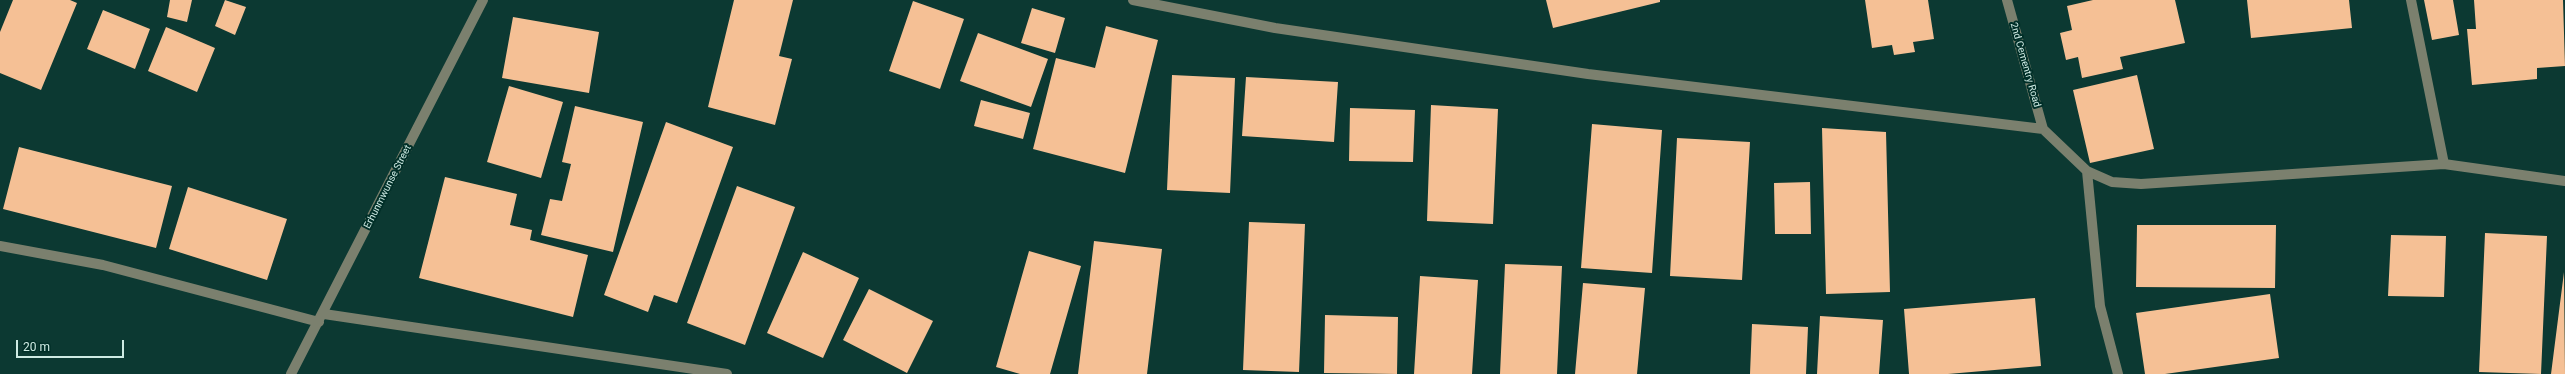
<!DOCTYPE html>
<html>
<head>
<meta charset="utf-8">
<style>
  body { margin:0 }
  #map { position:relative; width:2565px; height:374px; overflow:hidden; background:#0c3932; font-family:Roboto,sans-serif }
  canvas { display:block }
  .scale { position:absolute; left:16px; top:340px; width:108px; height:18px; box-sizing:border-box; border:2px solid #ceeae3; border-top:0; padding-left:5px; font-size:12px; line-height:14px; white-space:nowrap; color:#ceeae3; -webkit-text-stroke:3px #002f28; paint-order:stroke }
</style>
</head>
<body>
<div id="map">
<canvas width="2565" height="374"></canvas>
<div class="scale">20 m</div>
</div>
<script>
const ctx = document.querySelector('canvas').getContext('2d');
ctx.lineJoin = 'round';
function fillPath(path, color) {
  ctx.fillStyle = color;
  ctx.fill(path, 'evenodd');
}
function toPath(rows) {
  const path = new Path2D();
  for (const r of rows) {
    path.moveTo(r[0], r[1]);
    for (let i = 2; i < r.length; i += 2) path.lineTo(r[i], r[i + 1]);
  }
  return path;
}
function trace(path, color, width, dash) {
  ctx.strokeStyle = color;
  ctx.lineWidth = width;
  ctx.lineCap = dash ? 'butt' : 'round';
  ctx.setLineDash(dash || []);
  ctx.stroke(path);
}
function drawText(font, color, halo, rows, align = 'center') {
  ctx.font = font + ' Roboto,sans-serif';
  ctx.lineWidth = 4;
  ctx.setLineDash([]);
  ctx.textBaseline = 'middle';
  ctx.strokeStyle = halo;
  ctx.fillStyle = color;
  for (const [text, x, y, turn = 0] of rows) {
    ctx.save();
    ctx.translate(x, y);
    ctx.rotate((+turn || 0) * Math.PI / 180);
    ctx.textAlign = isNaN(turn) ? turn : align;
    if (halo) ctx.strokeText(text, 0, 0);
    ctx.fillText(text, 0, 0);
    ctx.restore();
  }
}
const building = toPath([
  [13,0,70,0,77,3,41,90,0,73,0,32],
  [170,0,192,0,187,22,167,17],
  [225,0,246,7,235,35,215,26],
  [734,0,793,0,779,56,792,59,775,125,708,107],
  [1546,0,1660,0,1660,2,1553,28],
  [1865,0,1928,0,1934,39,1913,42,1915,52,1894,55,1892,45,1872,48],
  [2093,0,2175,0,2185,43,2120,57,2123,69,2082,78,2078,57,2066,60,2060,33,2072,30,2067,6],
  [2247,0,2349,0,2352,28,2251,38],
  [2424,0,2453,0,2459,35,2432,40],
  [2474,0,2563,0,2565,66,2537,68,2537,79,2472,85,2467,29,2476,29],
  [913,1,964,19,940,89,889,71],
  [1032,8,1065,18,1055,53,1021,43],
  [103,10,150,29,135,69,87,49],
  [513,17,599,32,589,93,502,78],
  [1106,26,1158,40,1125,173,1033,149,1056,58,1095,68],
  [166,27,215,48,197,92,148,71],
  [978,33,1048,59,1031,107,960,81],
  [1172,75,1235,78,1230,193,1167,190],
  [2137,75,2154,149,2090,163,2073,90],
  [1246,77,1338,82,1334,142,1242,136],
  [509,86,563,102,541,178,487,162],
  [981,100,1030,113,1023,139,974,126],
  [1431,105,1498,109,1493,224,1427,221],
  [575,106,643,122,613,252,541,235,550,199,562,201,571,164,562,162],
  [1350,108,1415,110,1413,162,1349,161],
  [666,122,733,147,677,303,654,295,648,312,604,295],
  [1592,124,1662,130,1652,273,1581,268],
  [1822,128,1886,132,1890,292,1826,294],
  [1677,138,1750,142,1742,280,1670,276],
  [19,147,172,186,156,248,3,209],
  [445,177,517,194,510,225,532,230,530,240,588,255,573,317,419,278],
  [1810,182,1811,234,1775,234,1774,183],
  [737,186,795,207,745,345,687,323],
  [188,187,287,219,267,280,169,249],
  [1249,222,1305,224,1299,372,1243,370],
  [2137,225,2276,225,2275,288,2136,287],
  [2485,233,2547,236,2541,374,2479,372],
  [2391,235,2446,236,2444,297,2388,296],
  [1094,241,1162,249,1147,374,1078,374],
  [1029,251,1081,266,1050,374,1020,374,996,367],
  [803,252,859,278,823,358,767,333],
  [1505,264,1562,266,1557,374,1500,374],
  [2564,272,2565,374,2551,374],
  [1420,276,1478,280,1472,374,1414,374],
  [1583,283,1645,288,1637,374,1575,374],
  [869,289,933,321,907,373,843,340],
  [2270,294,2279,358,2165,374,2145,374,2136,313],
  [2035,298,2041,366,1948,374,1909,374,1904,309],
  [1325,315,1398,317,1397,374,1324,373],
  [1820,316,1883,320,1879,374,1817,374],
  [1752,324,1808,327,1806,374,1750,374]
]);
const minor = toPath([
  [1133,0,1275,28,1588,74,2043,129,2087,171,2112,182,2141,184,2444,164,2565,181],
  [2007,0,2043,129],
  [2411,0,2444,164],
  [2087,171,2100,306,2118,374],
  [0,246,103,265,319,322],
  [324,314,727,374],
  [291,374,483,0]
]);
const streetNames = [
  ["2nd Cementry Road",2025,65,74],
  ["Erhunmwunse Street",388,187,-63]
];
fillPath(building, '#f5c095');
trace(minor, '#7b806e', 10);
drawText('10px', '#ceeae3', '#002f28', streetNames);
</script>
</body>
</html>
